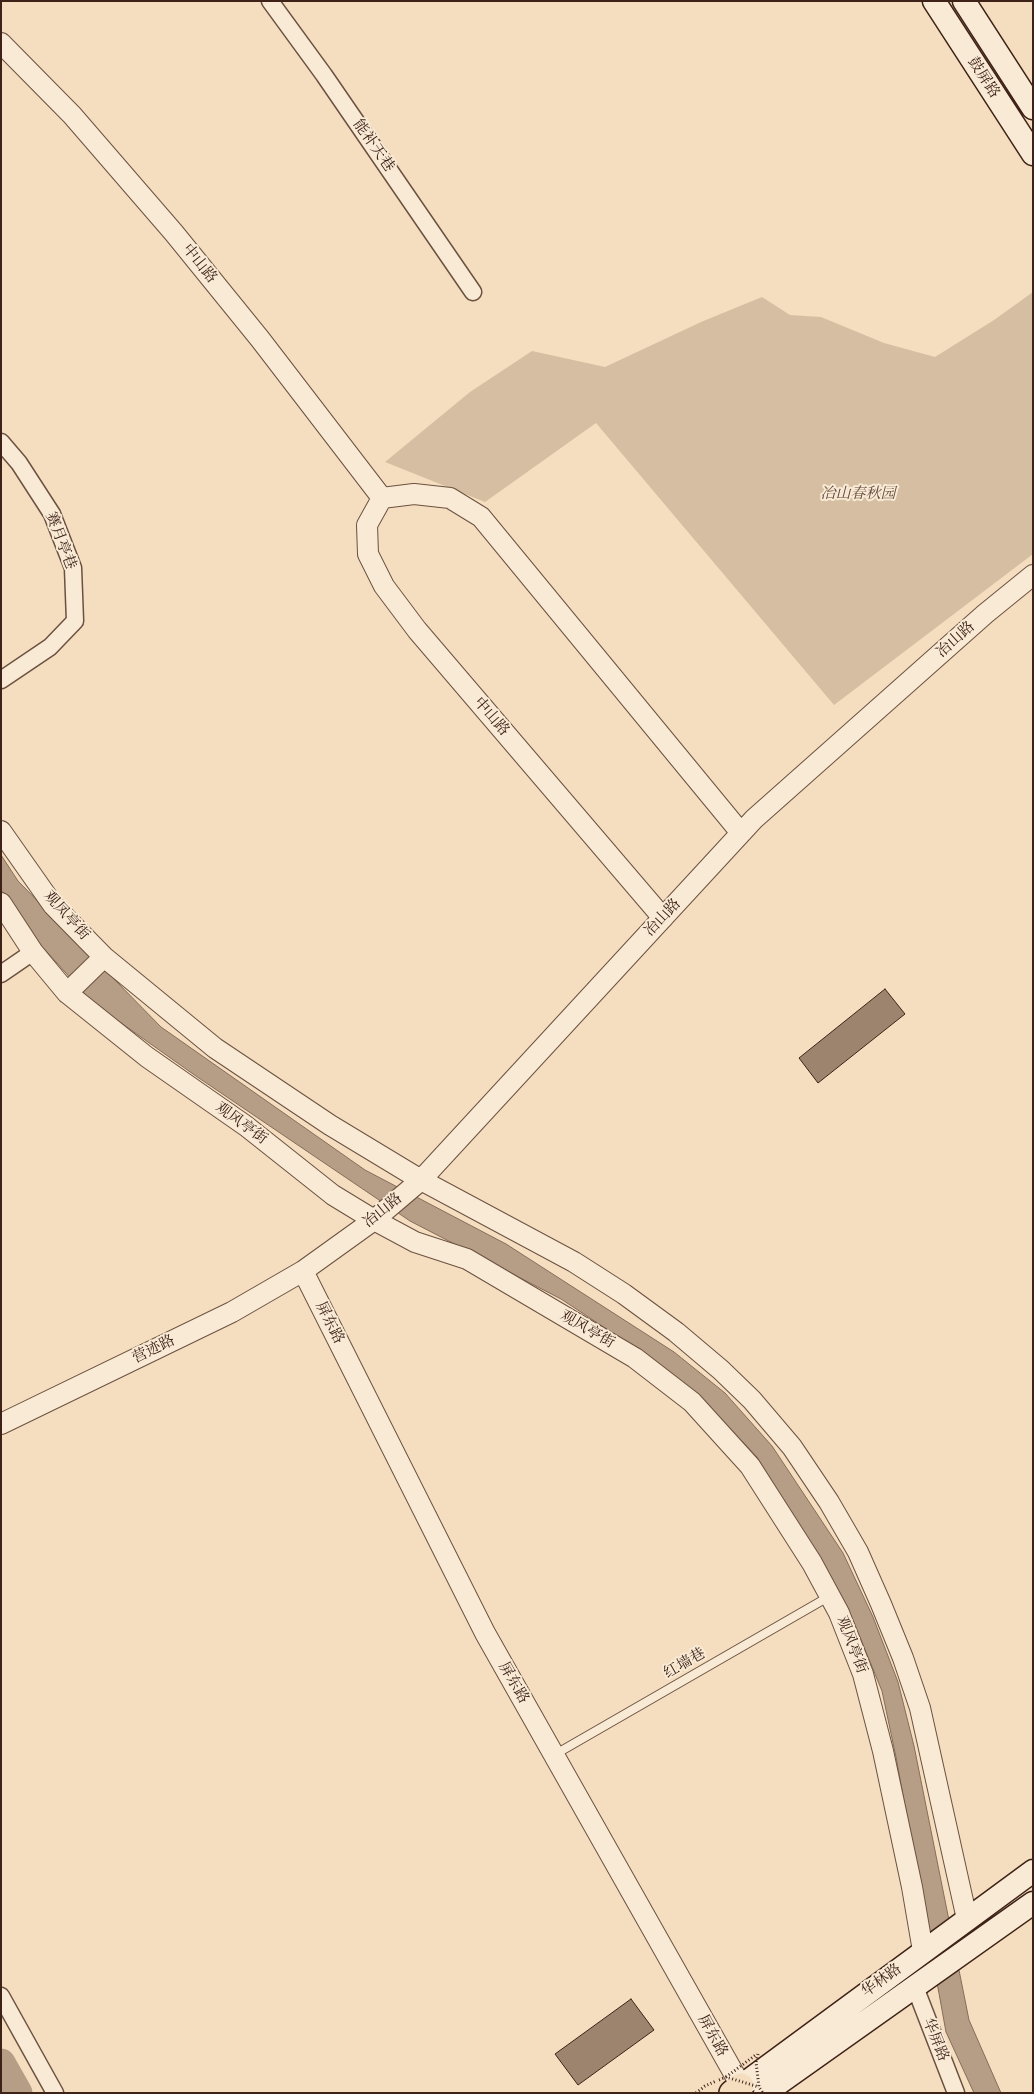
<!DOCTYPE html>
<html>
<head>
<meta charset="utf-8">
<style>
  body { margin:0 }
  #map { position:relative; width:1034px; height:2094px; overflow:hidden; background:#f4debf; font-family:Cardo,serif }
  canvas { display:block }
  .frame { position:absolute; inset:0; border:2px solid #3e2217; pointer-events:none }
</style>
</head>
<body>
<div id="map">
<canvas width="1034" height="2094"></canvas>
<div class="frame"></div>
</div>
<script>
const ctx = document.querySelector('canvas').getContext('2d');
ctx.lineJoin = 'round';
function fillPath(path, color) {
  ctx.fillStyle = color;
  ctx.fill(path, 'evenodd');
}
function toPath(rows) {
  const path = new Path2D();
  for (const r of rows) {
    path.moveTo(r[0], r[1]);
    for (let i = 2; i < r.length; i += 2) path.lineTo(r[i], r[i + 1]);
  }
  return path;
}
function trace(path, color, width, dash) {
  ctx.strokeStyle = color;
  ctx.lineWidth = width;
  ctx.lineCap = dash ? 'butt' : 'round';
  ctx.setLineDash(dash || []);
  ctx.stroke(path);
}
function drawText(font, color, halo, rows, align = 'center') {
  ctx.font = font + ' Cardo,"Noto Serif SC",serif';
  ctx.lineWidth = 4;
  ctx.setLineDash([]);
  ctx.textBaseline = 'middle';
  ctx.strokeStyle = halo;
  ctx.fillStyle = color;
  for (const [text, x, y, turn = 0] of rows) {
    ctx.save();
    ctx.translate(x, y);
    ctx.rotate((+turn || 0) * Math.PI / 180);
    ctx.textAlign = isNaN(turn) ? turn : align;
    if (halo) ctx.strokeText(text, 0, 0);
    ctx.fillText(text, 0, 0);
    ctx.restore();
  }
}
const green = toPath([
  [1033,292,1033,554,834,705,596,423,485,502,385,462,470,392,532,351,605,367,701,322,762,297,790,315,821,317,884,343,935,357,994,320]
]);
const water = toPath([
  [1,855,18,881,161,1027,365,1170,506,1244,674,1352,725,1393,772,1446,843,1553,873,1617,898,1682,914,1746,969,2020,1001,2093,974,2093,946,2032,896,1757,882,1691,857,1630,827,1571,757,1457,705,1402,637,1349,561,1299,410,1221,193,1074,93,1003,29,932,1,890,1,855]
]);
const river = toPath([
  [1,2063,18,2093]
]);
const building = toPath([
  [885,989,905,1014,818,1083,799,1058,885,989],
  [631,1999,654,2030,578,2085,555,2054,631,1999]
]);
const path = toPath([
  [696,2093,705,2086,716,2081]
]);
const service = toPath([
  [554,1755,830,1596]
]);
const minor = toPath([
  [270,1,324,75,473,292],
  [1,442,19,463,52,514,73,568,75,621,50,647,1,680],
  [1,974,33,952],
  [915,1987,956,2093],
  [1,1996,55,2093]
]);
const tertiary = toPath([
  [1,43,72,115,174,233,260,339,382,498],
  [382,498,367,525,368,554,384,586,417,630,663,918],
  [382,498,414,494,450,498,481,517,741,833],
  [1,831,53,905,104,957,215,1048,330,1125,421,1180,574,1262,624,1294,676,1332,721,1370,752,1400,792,1447,829,1502,858,1552,881,1604,903,1658,920,1708,967,1919],
  [1,903,33,952,67,993,147,1057,246,1126,333,1195,374,1220,415,1242,467,1259,635,1358,692,1402,750,1466,812,1563,839,1613,863,1674,883,1751,912,1887,923,1951],
  [67,993,104,957],
  [303,1271,485,1633,741,2086],
  [1,1424,232,1312,303,1271,374,1220,421,1180,754,819,985,614,1033,575]
]);
const secondary = toPath([
  [934,1,1033,154],
  [964,1,1033,108],
  [741,2086,1033,1871],
  [765,2093,1033,1903]
]);
const primary = toPath([
  [732,2093,741,2086]
]);
const pathBridge = toPath([
  [758,2054,756,2062,759,2087,763,2093],
  [726,2077,757,2054],
  [719,2080,726,2077,759,2087]
]);
const streetNames = [
  ["鼓屏路",983,78,57],
  ["能补天巷",373,146,55],
  ["中山路",199,264,51],
  ["赛月亭巷",60,541,69],
  ["冶山路",956,640,-42],
  ["中山路",491,717,49],
  ["观凤亭街",66,916,48],
  ["冶山路",663,918,-47],
  ["观风亭街",241,1124,36],
  ["冶山路",383,1211,-39],
  ["屏东路",329,1323,63],
  ["观风亭街",587,1330,30],
  ["营迹路",154,1350,-26],
  ["观风亭街",851,1645,69],
  ["红墙巷",685,1664,-30],
  ["屏东路",513,1683,60],
  ["华林路",882,1981,-36],
  ["屏东路",712,2036,61],
  ["华屏路",935,2040,68]
];
const parkNames = [
  ["冶山春秋园",858,495]
];
fillPath(green, '#d5bea2');
fillPath(water, '#b69e86');
trace(water, '#866c5a', 1);
trace(river, '#b69e86', 29);
fillPath(building, '#9d846e');
trace(building, '#3e2217', 1);
trace(service, '#6c5141', 10);
trace(minor, '#6c5141', 19);
trace(tertiary, '#6c5141', 22);
trace(secondary, '#3e2217', 25);
trace(primary, '#3e2217', 28);
trace(path, '#3e2217', 3, [1, 2.5]);
trace(service, '#f8ead5', 8);
trace(minor, '#f8ead5', 16);
trace(tertiary, '#f8ead5', 20);
trace(secondary, '#f8ead5', 22);
trace(primary, '#f4debf', 25);
trace(pathBridge, '#3e2217', 3, [1, 2.5]);
drawText('15px', '#3e2217', '#f8ead5', streetNames);
drawText('italic 15px', '#64493a', '#f8ead5', parkNames);
</script>
</body>
</html>
